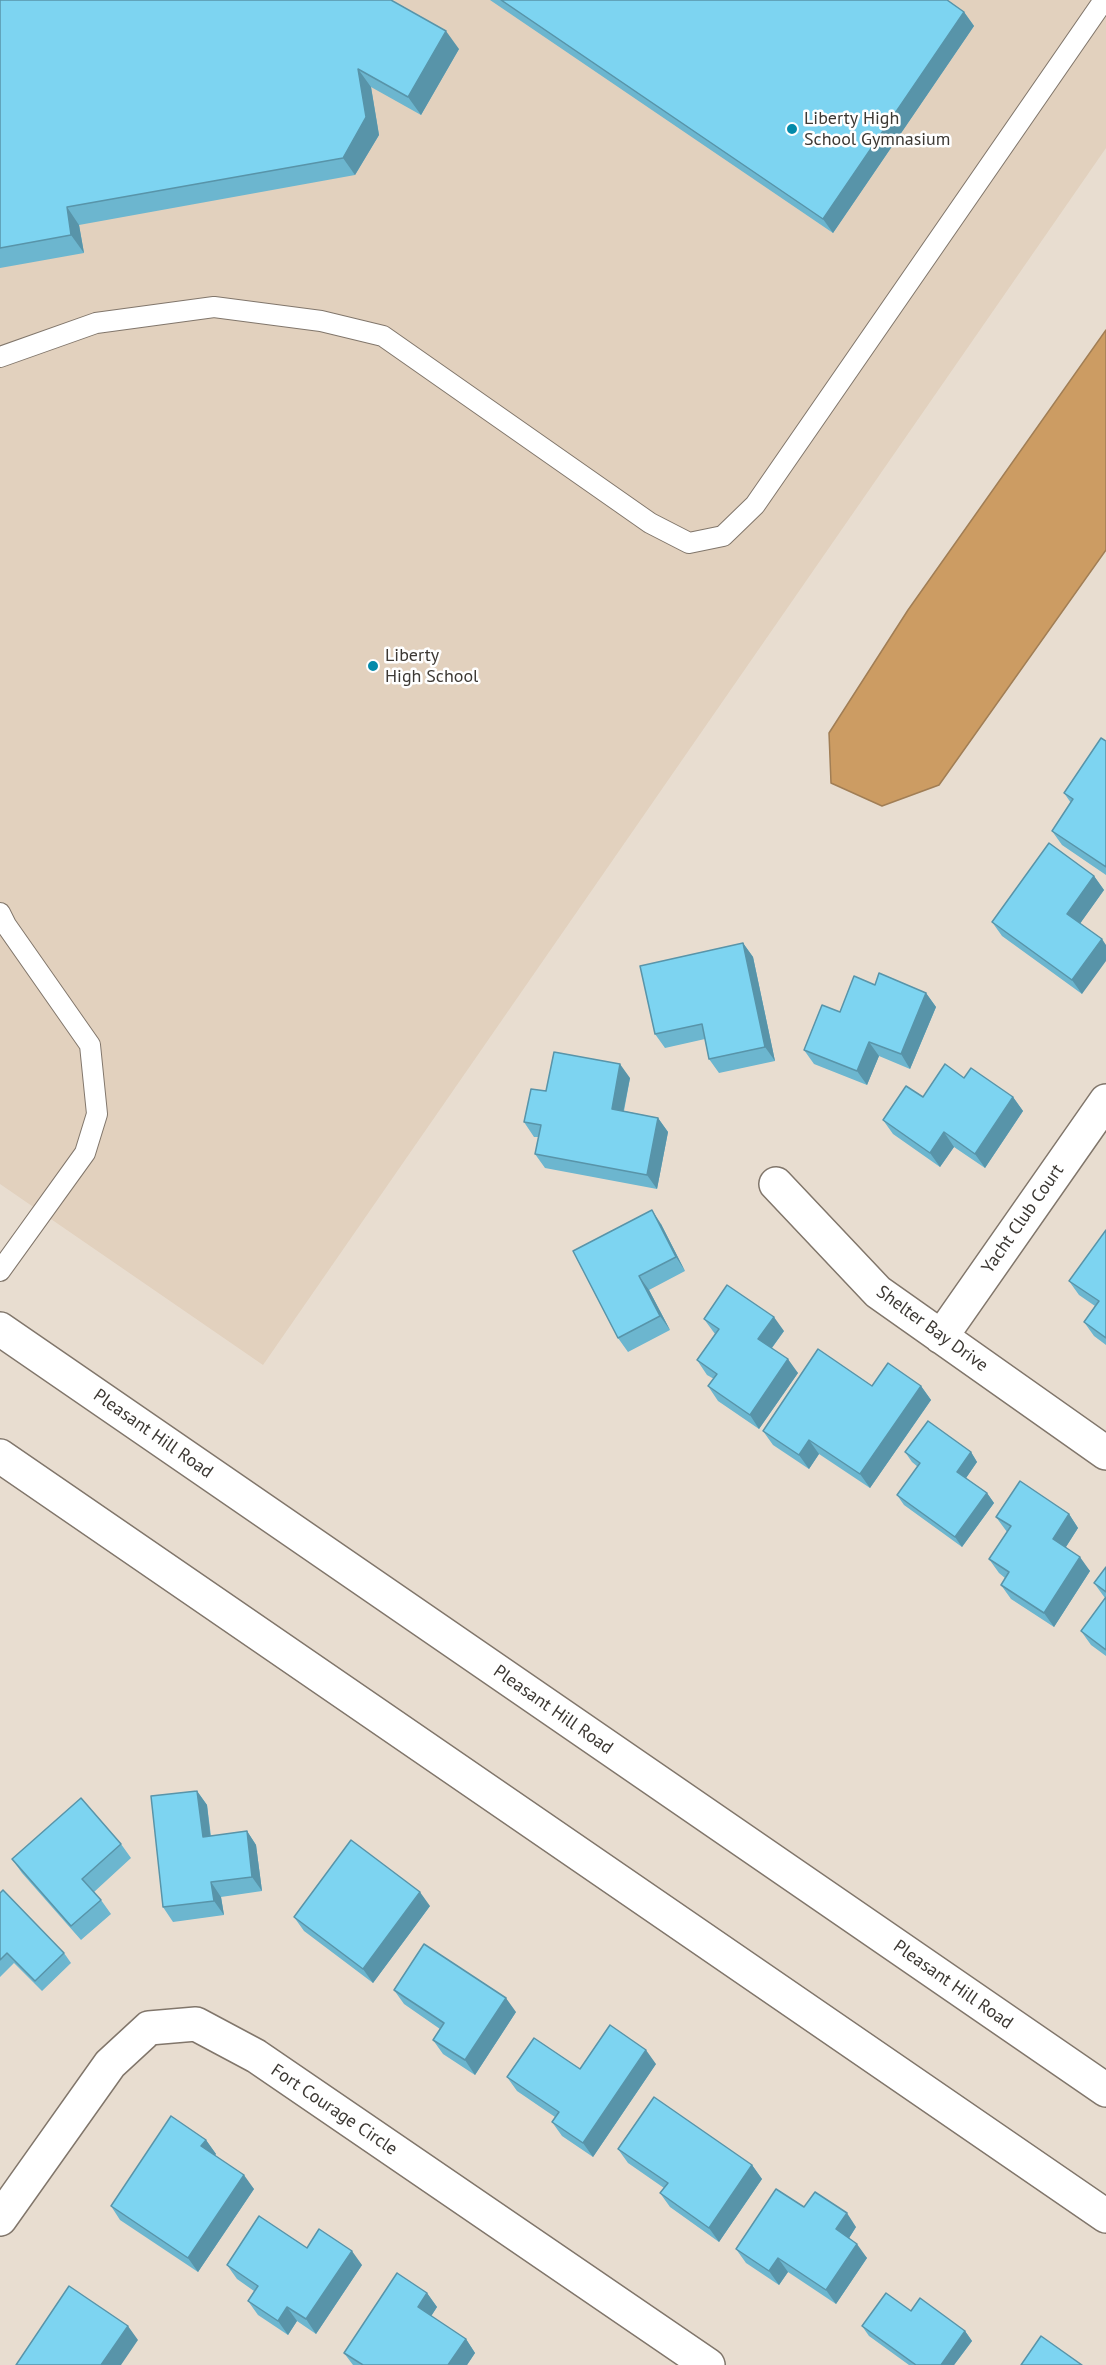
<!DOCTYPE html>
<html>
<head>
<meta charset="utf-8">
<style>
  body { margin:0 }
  canvas { display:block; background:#e8ddd0 }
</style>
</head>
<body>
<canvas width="1106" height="2365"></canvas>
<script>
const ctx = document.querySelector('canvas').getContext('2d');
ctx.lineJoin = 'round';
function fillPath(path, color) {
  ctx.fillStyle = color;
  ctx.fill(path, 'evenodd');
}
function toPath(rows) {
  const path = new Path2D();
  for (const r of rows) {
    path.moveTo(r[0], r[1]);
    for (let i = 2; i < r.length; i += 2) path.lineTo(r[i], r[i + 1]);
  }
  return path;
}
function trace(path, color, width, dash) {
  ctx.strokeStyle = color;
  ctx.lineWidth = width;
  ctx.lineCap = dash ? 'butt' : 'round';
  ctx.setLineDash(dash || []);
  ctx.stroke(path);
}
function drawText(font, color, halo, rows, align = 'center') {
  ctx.font = font + ' "PT Sans",sans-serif';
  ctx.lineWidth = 5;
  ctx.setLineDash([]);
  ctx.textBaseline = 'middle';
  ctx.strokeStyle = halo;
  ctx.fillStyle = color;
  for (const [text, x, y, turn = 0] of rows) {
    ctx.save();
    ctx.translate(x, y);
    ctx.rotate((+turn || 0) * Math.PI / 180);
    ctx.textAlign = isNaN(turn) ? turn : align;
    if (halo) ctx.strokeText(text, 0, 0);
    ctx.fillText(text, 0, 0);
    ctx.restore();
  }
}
const built = toPath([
  [0,0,1106,0,1106,148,263,1365,0,1184]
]);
const water = toPath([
  [1106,330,1106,550,939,785,882,806,831,783,829,733,908,610,1106,330]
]);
const lane = toPath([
  [0,357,96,323,214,307,321,321,383,336,650,523,689,543,723,536,755,505,1104,0],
  [0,913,6,925,90,1045,97,1114,85,1153,0,1271]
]);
const street = toPath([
  [776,1184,878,1292,1106,1453],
  [941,1337,1106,1101],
  [0,2219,110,2064,149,2028,196,2024,256,2056,708,2365]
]);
const primary = toPath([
  [0,1329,1106,2090],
  [0,1456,1106,2216]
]);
const wall = toPath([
  [0,0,459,49,421,115,371,87,379,135,355,175,79,225,84,253,0,268],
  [490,0,947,0,964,12,974,26,833,233],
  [1106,741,1106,875,1062,845,1052,831,1071,803,1064,793],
  [1094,876,1104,890,1080,923,1082,994,1002,936,992,922],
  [743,943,753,957,775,1061,719,1073,709,1059,705,1039,665,1048,655,1034],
  [875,985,926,993,936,1007,910,1069,879,1056,867,1085,814,1064,804,1050,840,1012],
  [630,1078,624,1111,658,1118,668,1132,657,1189,545,1168,535,1154,539,1137,534,1137,524,1122,546,1091],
  [964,1078,1013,1097,1023,1111,985,1168,954,1147,940,1167,893,1134,883,1120,923,1097],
  [661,1224,685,1271,649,1290,670,1330,628,1352,618,1338,573,1251],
  [1106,1230,1106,1345,1094,1336,1084,1322,1095,1306,1079,1295,1069,1281],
  [704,1319,784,1331,772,1348,798,1373,759,1429,718,1401,708,1386,714,1379,707,1375,697,1360,715,1334],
  [872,1386,921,1386,931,1400,870,1488,819,1454,809,1469,773,1445,763,1431],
  [905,1452,971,1452,977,1462,966,1478,987,1493,994,1503,962,1547,904,1505,897,1495,918,1467,912,1462],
  [1069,1514,1078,1528,1066,1547,1090,1571,1054,1627,1011,1599,1001,1585,1005,1578,999,1573,989,1559,1007,1532,996,1517],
  [1106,1567,1106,1656,1091,1645,1081,1631,1105,1598,1094,1583],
  [197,1791,207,1805,211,1836,247,1831,256,1845,262,1891,221,1897,224,1915,173,1922,163,1907],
  [121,1844,131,1858,94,1892,101,1900,111,1914,81,1940,22,1873,12,1859],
  [0,1893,64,1953,71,1963,42,1991,14,1963,0,1977],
  [430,1906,373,1983,304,1931,294,1917],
  [394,1990,516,2012,475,2075,443,2054,433,2040,440,2029,404,2004],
  [656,2064,593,2157,562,2136,552,2122,555,2117,517,2091,507,2077,580,2069],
  [206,2140,216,2154,215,2155,254,2189,198,2272,120,2220,111,2206],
  [618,2149,752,2165,762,2179,719,2242,670,2207,660,2193,664,2188,628,2163],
  [804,2207,856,2227,849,2238,867,2258,836,2304,788,2272,779,2285,746,2263,736,2249],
  [307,2248,362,2265,316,2334,297,2321,288,2335,258,2315,248,2301,254,2291,237,2279,227,2265],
  [427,2293,437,2307,431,2316,466,2339,475,2353,467,2365,353,2365,344,2353],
  [911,2311,965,2331,972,2341,954,2365,909,2365,869,2336,862,2326]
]);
const shadedWall = toPath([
  [964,12,974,26,833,233,823,219],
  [446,31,459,49,421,115,408,97],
  [358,69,371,87,379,135,355,175,343,158],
  [67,207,79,225,84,253,71,235],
  [1094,876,1104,890,1077,928,1067,914],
  [1102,939,1106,945,1106,961,1082,994,1072,980],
  [743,943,753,957,775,1061,765,1047],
  [926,993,936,1007,910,1069,901,1054],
  [869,1042,879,1056,867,1085,857,1071],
  [620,1064,630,1078,621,1123,612,1109],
  [1013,1097,1023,1111,985,1168,975,1154],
  [658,1118,668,1132,657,1189,647,1175],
  [944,1132,954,1147,940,1167,930,1153],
  [652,1210,661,1224,685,1271,676,1257],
  [639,1276,649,1290,670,1330,660,1316],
  [774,1317,784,1331,768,1353,758,1339],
  [788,1359,798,1373,759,1429,750,1415],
  [921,1386,931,1400,870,1488,860,1474],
  [809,1440,819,1454,809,1469,799,1455],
  [971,1452,977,1462,964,1481,957,1472],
  [987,1493,994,1503,962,1547,955,1537],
  [1069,1514,1078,1528,1062,1553,1053,1539],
  [1080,1557,1090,1571,1054,1627,1044,1613],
  [197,1791,207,1805,212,1851,203,1837],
  [247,1831,256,1845,262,1891,252,1877],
  [211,1882,221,1897,224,1915,214,1901],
  [420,1892,430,1906,373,1983,363,1969],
  [506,1998,516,2012,475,2075,465,2060],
  [646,2050,656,2064,593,2157,583,2143],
  [206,2140,216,2154,211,2160,201,2146],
  [752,2165,762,2179,719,2242,709,2228],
  [244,2175,254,2189,198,2272,188,2258],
  [847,2213,856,2227,846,2243,836,2229],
  [857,2244,867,2258,836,2304,826,2290],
  [352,2251,362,2265,316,2334,306,2319],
  [778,2258,788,2272,779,2285,769,2271],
  [427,2293,437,2307,428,2321,418,2307],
  [287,2307,297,2321,288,2335,278,2321],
  [128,2326,138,2340,121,2365,101,2365],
  [965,2331,972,2341,954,2365,941,2365],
  [466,2339,475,2353,467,2365,448,2365]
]);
const building = toPath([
  [0,0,391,0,446,31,408,97,358,69,366,117,343,158,67,207,71,235,0,248,0,0],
  [501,0,947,0,964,12,823,219,501,0],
  [1101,738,1106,741,1106,867,1052,831,1073,799,1064,793,1101,738],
  [1049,843,1094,876,1067,914,1102,939,1072,980,992,922,1049,843],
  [743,943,765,1047,709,1059,702,1024,655,1034,640,966,743,943],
  [879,973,926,993,901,1054,869,1042,857,1071,804,1050,822,1005,840,1012,854,976,875,985,879,973],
  [554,1052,620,1064,612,1109,658,1118,647,1175,535,1154,541,1125,524,1122,531,1089,546,1091,554,1052],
  [945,1064,964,1078,971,1068,1013,1097,975,1154,944,1132,930,1153,883,1120,906,1086,923,1097,945,1064],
  [652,1210,676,1257,639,1276,660,1316,618,1338,573,1251,652,1210],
  [1106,1230,1106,1338,1084,1322,1099,1301,1069,1281,1106,1230],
  [727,1285,774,1317,758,1339,788,1359,750,1415,708,1386,717,1374,697,1360,719,1329,704,1319,727,1285],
  [818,1349,872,1386,888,1363,921,1386,860,1474,809,1440,799,1455,763,1431,818,1349],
  [928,1421,971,1452,957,1472,987,1493,955,1537,897,1495,920,1463,905,1452,928,1421],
  [1020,1481,1069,1514,1053,1539,1080,1557,1044,1613,1001,1585,1009,1572,989,1559,1011,1526,996,1517,1020,1481],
  [1106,1567,1106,1592,1094,1583,1106,1567],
  [1106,1597,1106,1650,1081,1631,1106,1597],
  [197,1791,203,1837,247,1831,252,1877,211,1882,214,1901,163,1907,151,1796,197,1791],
  [81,1798,121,1844,82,1879,101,1900,71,1926,12,1859,81,1798],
  [351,1840,420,1892,363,1969,294,1917,351,1840],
  [3,1890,64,1953,35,1981,7,1953,0,1960,0,1893,3,1890],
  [424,1944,506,1998,465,2060,433,2040,444,2023,394,1990,424,1944],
  [610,2025,646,2050,583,2143,552,2122,559,2112,507,2077,534,2038,580,2069,610,2025],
  [654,2097,752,2165,709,2228,660,2193,668,2183,618,2149,654,2097],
  [171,2116,206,2140,201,2146,244,2175,188,2258,111,2206,171,2116],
  [776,2189,804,2207,815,2192,847,2213,836,2229,857,2244,826,2290,778,2258,769,2271,736,2249,776,2189],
  [259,2216,307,2248,319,2229,352,2251,306,2319,287,2307,278,2321,248,2301,258,2286,227,2265,259,2216],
  [397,2273,427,2293,418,2307,466,2339,448,2365,363,2365,344,2353,397,2273],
  [69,2286,128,2326,101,2365,16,2365,69,2286],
  [886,2293,911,2311,920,2298,965,2331,941,2365,916,2365,862,2326,886,2293],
  [1041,2336,1082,2365,1021,2365,1041,2336]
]);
const markers = [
  [792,129,6,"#038aaa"],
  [373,666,6,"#038aaa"]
];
const poiNames = [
  ["Liberty High",804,119],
  ["School Gymnasium",804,140],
  ["Liberty",385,656],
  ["High School",385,677]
];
const streetNames = [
  ["Yacht Club Court",1023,1219,-55],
  ["Shelter Bay Drive",932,1329,36],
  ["Pleasant Hill Road",153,1434,35],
  ["Pleasant Hill Road",553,1710,35],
  ["Pleasant Hill Road",953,1985,35],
  ["Fort Courage Circle",334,2110,34]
];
fillPath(built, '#e2d1be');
fillPath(water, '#cc9c63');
trace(water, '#a17e55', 1.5);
trace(lane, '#81766b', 22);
trace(street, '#81766b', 36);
trace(primary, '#81766b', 36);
trace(lane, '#fff', 20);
trace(street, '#fff', 33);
trace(primary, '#fff', 33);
fillPath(wall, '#6cb6cf');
fillPath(shadedWall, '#5894a9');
fillPath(building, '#7dd4f1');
trace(building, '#5894a9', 1.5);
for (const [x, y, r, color] of markers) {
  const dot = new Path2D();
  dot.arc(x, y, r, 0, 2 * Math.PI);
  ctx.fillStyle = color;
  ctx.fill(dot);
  trace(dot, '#fff', 2);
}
drawText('18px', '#3c3833', '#fff', poiNames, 'left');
drawText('18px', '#3c3833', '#fff', streetNames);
</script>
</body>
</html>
